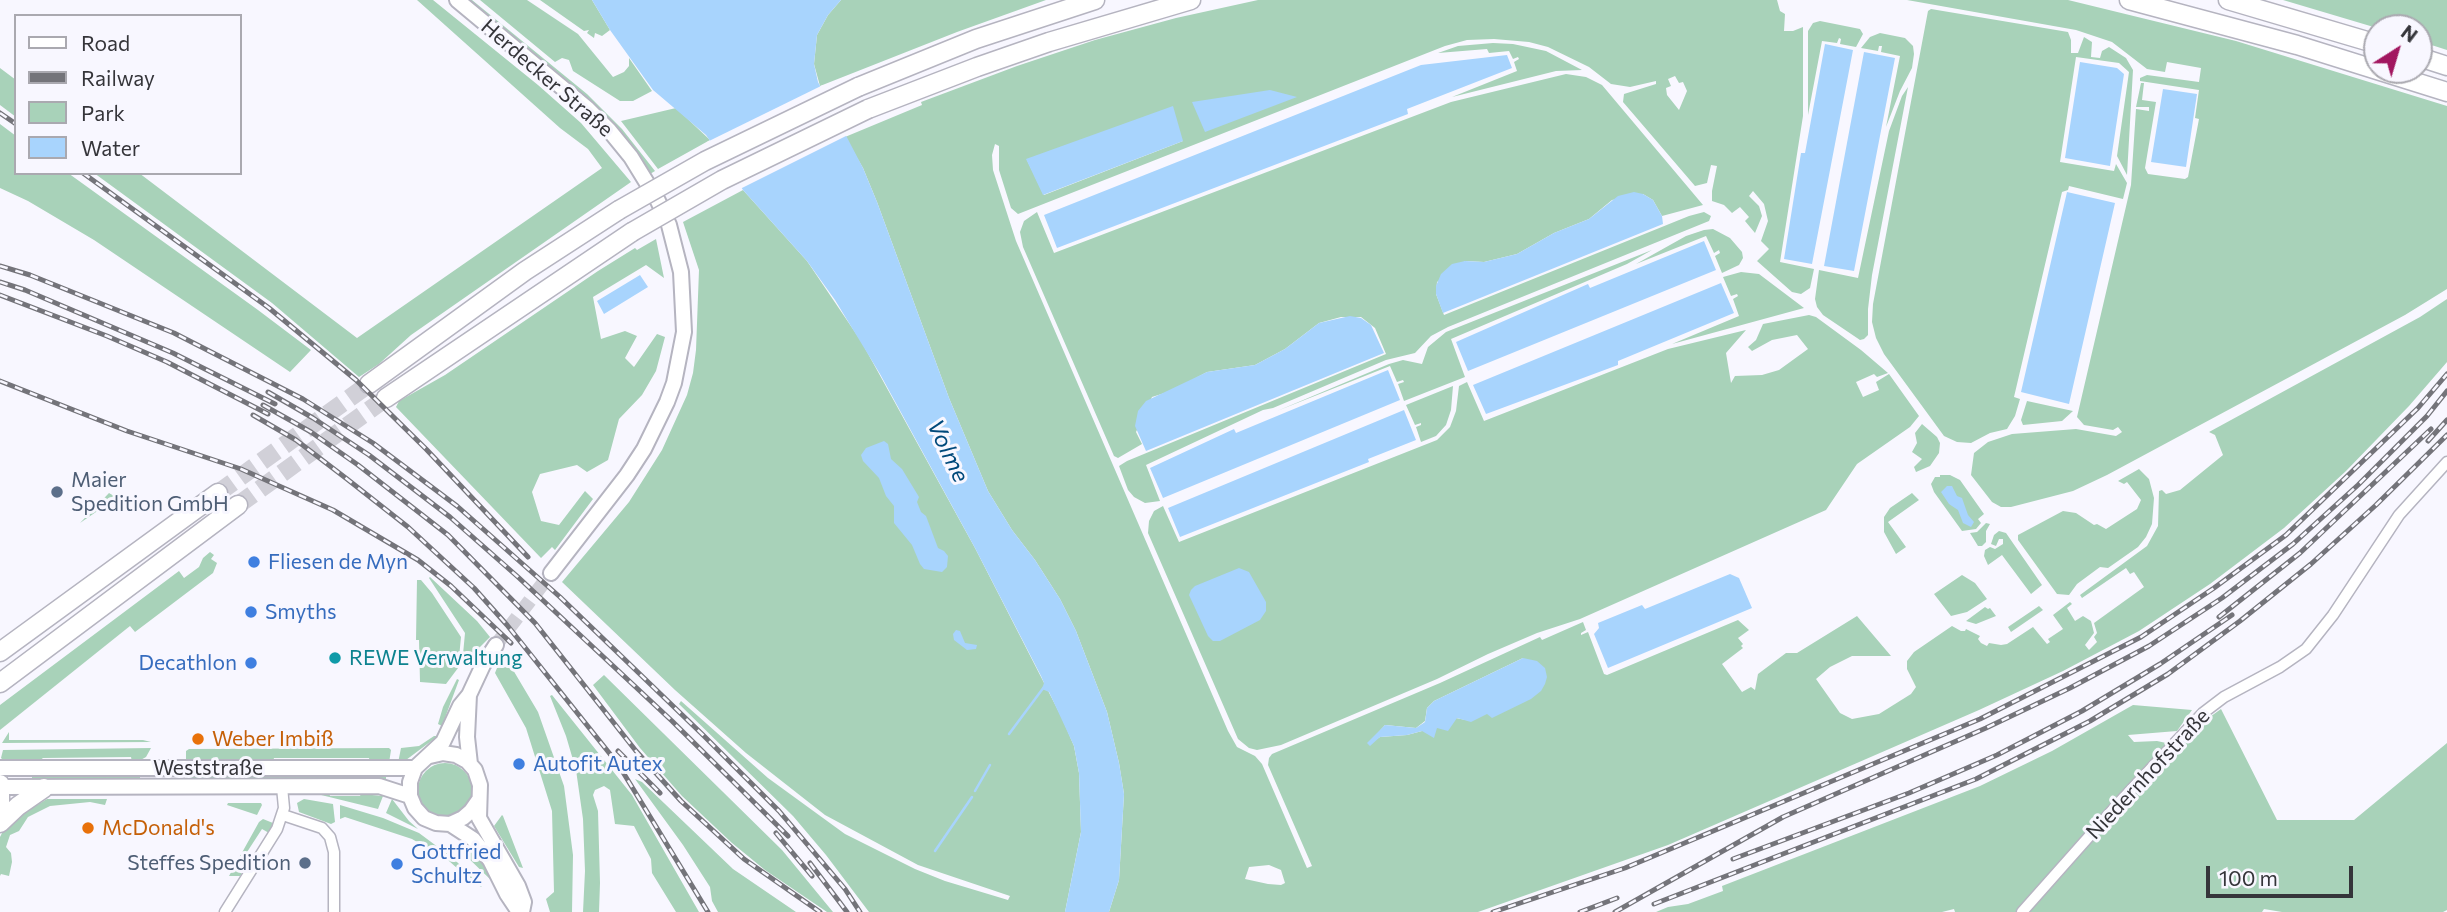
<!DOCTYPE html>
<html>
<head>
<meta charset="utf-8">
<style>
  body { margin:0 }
  #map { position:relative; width:2447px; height:912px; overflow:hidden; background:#f8f7ff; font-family:Commissioner,sans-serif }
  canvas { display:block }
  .legend { position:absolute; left:14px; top:14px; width:228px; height:161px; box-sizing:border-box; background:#f8f7ff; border:2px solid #aaa9b0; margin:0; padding:9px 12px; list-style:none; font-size:21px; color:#35353a }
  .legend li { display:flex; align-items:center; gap:14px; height:35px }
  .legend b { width:35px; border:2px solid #aaa9b0 }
  .north { position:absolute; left:2363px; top:14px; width:70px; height:70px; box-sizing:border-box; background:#f8f7ff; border:2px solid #aaa9b0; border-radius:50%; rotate:37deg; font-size:19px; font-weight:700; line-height:28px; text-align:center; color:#35353a }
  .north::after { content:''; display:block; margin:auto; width:24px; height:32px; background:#a21760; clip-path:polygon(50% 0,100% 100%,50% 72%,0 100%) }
  .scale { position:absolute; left:2206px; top:866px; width:147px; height:32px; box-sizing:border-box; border:4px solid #35353a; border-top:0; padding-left:9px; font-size:21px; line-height:24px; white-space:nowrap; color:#35353a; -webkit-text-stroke:5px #f8f7ff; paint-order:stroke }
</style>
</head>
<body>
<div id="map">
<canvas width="2447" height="912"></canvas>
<ul class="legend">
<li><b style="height:9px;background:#fff"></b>Road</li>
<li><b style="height:9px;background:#74747a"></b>Railway</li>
<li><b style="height:19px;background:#a8d2b9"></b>Park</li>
<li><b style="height:19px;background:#a8d4fd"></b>Water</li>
</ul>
<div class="north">N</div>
<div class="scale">100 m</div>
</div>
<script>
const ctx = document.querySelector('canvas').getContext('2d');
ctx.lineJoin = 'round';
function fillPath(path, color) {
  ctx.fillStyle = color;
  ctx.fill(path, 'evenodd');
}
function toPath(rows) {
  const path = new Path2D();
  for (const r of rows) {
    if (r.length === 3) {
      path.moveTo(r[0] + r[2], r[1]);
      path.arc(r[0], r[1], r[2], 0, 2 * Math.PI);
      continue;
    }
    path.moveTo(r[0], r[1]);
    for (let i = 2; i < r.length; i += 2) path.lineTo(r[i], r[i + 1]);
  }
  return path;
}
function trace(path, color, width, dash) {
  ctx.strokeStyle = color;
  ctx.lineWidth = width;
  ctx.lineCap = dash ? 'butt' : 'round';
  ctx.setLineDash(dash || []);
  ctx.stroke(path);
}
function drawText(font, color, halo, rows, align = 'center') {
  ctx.font = font + ' Commissioner,sans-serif';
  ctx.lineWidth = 6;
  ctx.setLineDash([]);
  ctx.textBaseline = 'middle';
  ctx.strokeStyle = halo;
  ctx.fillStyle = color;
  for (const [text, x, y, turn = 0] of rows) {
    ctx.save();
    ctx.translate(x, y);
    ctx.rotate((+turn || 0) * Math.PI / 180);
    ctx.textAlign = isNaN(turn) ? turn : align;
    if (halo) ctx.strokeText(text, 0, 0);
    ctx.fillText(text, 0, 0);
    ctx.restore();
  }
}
const green = toPath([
  [417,0,433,0,538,85,581,123,631,182,411,335,379,364,359,377,272,303,94,173,139,173,357,338,602,168,588,149,560,128],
  [466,0,472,0,587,94,622,129,655,171,650,174,634,150],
  [480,0,527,0,578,34,613,77,624,72,629,66,629,58,652,91,633,101,620,101,573,71,569,60,562,58,555,62],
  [540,0,592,0,610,30,602,36,595,33,594,38,587,33,589,30,584,31],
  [841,0,1046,0,957,32,820,86,814,64,817,35,828,15],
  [1258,0,1777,0,1780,11,1785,14,1784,31,1793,31,1803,27,1803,116,1780,262,1814,269,1810,288,1801,294,1792,292,1757,261,1769,249,1761,241,1768,221,1764,204,1753,191,1749,196,1759,206,1762,216,1755,233,1745,221,1749,217,1740,207,1732,213,1724,205,1712,201,1712,191,1717,166,1711,165,1707,183,1695,186,1623,102,1624,94,1656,84,1656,81,1630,87,1611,84,1589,67,1548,47,1529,42,1494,39,1467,40,1445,46,1018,214,1011,208,999,170,999,146,995,144,992,155,993,170,1016,241,1228,731,1237,747,1255,756,1262,764,1307,868,1312,866,1268,765,1269,758,1272,754,1440,683,1540,637,1542,640,1583,622,1586,630,1581,633,1581,635,1588,632,1604,674,1607,675,1738,620,1749,630,1738,638,1743,644,1741,646,1743,648,1722,664,1742,692,1751,687,1755,690,1758,674,1786,653,1797,653,1857,616,1891,656,1852,656,1830,667,1816,679,1840,713,1852,719,1879,714,1911,694,1916,687,1907,669,1907,661,1914,652,1952,626,1961,631,1965,631,1966,629,1980,636,1978,639,1981,643,1987,646,1989,643,2001,645,2007,644,2033,627,2047,644,2050,642,2048,639,2063,629,2053,615,2070,602,2072,604,2067,608,2075,621,2083,616,2091,621,2094,633,2085,645,2089,650,2097,642,2094,637,2097,633,2094,623,2144,587,2134,572,2130,574,2126,568,2082,598,2080,595,2147,546,2158,526,2159,491,2162,490,2166,494,2180,490,2223,455,2215,435,2209,432,2420,317,2447,299,2447,362,2409,406,2346,471,2284,528,2210,584,2139,631,2063,671,1979,710,1668,845,1478,912,1109,912,1119,880,1124,794,1119,763,1107,712,1076,631,1060,599,1035,560,1012,530,988,491,949,398,877,202,863,168,845,137,922,105,921,102,1017,66,1095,40,1176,18],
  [1675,76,1679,83,1683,82,1687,91,1679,110,1667,95,1666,88,1671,86,1668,79],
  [1183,141,1044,195,1027,160],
  [1523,658,1471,721,1456,718,1437,727,1407,735,1380,737,1368,744,1385,725,1416,728,1425,721,1427,708,1434,701],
  [1269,865,1281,870,1285,883,1281,885,1268,884,1245,879,1249,867],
  [1907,0,2068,0,2236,41,2447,106,2447,289,2405,315,2107,475,2073,491,2011,507,2001,507,1992,502,1971,475,1974,453,1988,442,2012,434,2076,429,2116,436,2122,432,2118,427,2113,430,2084,425,2077,417,2131,185,2136,109,2149,111,2149,107,2136,107,2141,83,2144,83,2142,100,2156,102,2145,168,2148,174,2185,179,2188,177,2199,119,2195,118,2199,90,2140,81,2140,78,2147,75,2199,82,2201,68,2167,62,2165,72,2147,69,2112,42,2076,30],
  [2283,0,2447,0,2447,50,2419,41,2419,28,2377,28],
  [1931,9,2068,32,2071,40,2071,53,2078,53,2084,37,2092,42,2091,57,2100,58,2102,51,2109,47,2126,58,2133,70,2127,175,2117,156,2129,72,2119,63,2076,57,2060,162,2114,171,2116,164,2127,183,2123,199,2069,186,2068,190,2062,192,2014,397,2020,399,2015,416,2007,429,1990,433,1971,443,1957,442,1944,436,1884,354,1876,338,1872,322,1873,304,1928,11],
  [1820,21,1860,29,1863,34,1856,47,1840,44,1841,39,1839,38,1837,43,1822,41,1808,115,1808,31,1813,23],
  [1880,33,1905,38,1913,46,1914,54,1912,68,1900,91,1886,127,1900,56,1881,52,1882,46,1879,46,1878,51,1861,48,1870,37],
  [1493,43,1513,44,1546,51,1582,70,1556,71,1452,97,1517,71,1514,62,1519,59,1518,57,1513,59,1509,51,1489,53,1487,49,1438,53,1458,46],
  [0,68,16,80,16,117,0,105],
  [1566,74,1586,77,1602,85,1703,205,1662,216,1653,200,1643,194,1612,200,1589,219,1554,233,1517,254,1484,262,1465,261,1437,282,1436,294,1444,315,1689,216,1704,212,1711,216,1709,221,1448,327,1431,336,1415,353,1386,360,1273,408,1263,410,1146,465,1160,501,1145,503,1134,497,1128,490,1119,466,1127,461,1386,354,1375,328,1361,317,1341,317,1319,323,1285,349,1255,365,1207,372,1171,391,1152,397,1136,432,1142,444,1118,458,1114,456,1023,247,1020,232,1024,221,1037,212,1054,253,1451,102],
  [1908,87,1872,275,1868,309,1868,335,1864,339,1860,340,1823,315,1817,307,1815,299,1819,270,1858,278,1889,131,1902,96],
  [676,108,710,140,658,169,621,121],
  [0,124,16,136,16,173,68,173,258,310,311,350,290,372,94,240,28,201,0,188],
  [743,190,807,261,861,341,975,548,1062,718,1074,746,1079,773,1081,832,1065,912,869,912,826,855,793,816,679,704,681,701,768,778,845,834,915,869,945,881,1008,900,1010,896,918,865,825,815,746,753,675,690,562,582,629,502,662,450,687,395,693,373,696,350,699,270,683,222],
  [1713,229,1730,238,1742,252,1743,258,1739,265,1722,273,1715,256,1720,253,1719,250,1714,253,1706,236,1636,264,1686,236,1704,230],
  [656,239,664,278,646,265,593,297,601,339,625,331,637,336,625,358,634,367,657,334,665,337,656,371,642,395,619,419,608,460,587,472,577,465,540,474,532,492,541,521,559,525,585,491,593,499,555,550,552,547,541,558,396,407,399,401,445,375,598,271,635,248,637,250],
  [1652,250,1627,264,1451,339,1465,377,1404,401,1398,384,1404,382,1403,380,1397,382,1390,366,1277,411,1389,364,1403,360,1422,364,1428,347,1446,332],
  [1741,272,1759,274,1804,308,1672,344,1739,316,1733,299,1738,296,1737,294,1731,296,1723,277],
  [1809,315,1816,317,1861,350,1888,373,1877,377,1874,374,1856,382,1863,397,1879,390,1876,382,1889,374,1919,416,1910,427,1857,464,1826,510,1580,619,1537,633,1488,654,1437,679,1281,745,1257,750,1249,748,1238,739,1148,533,1149,521,1154,511,1163,506,1179,542,1437,440,1450,427,1456,411,1459,386,1467,382,1484,421,1668,349,1746,330,1726,353,1731,383,1735,376,1762,375,1779,370,1808,349,1797,335,1772,340,1752,351,1748,347,1756,340,1763,324],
  [1453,386,1451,410,1446,425,1436,436,1421,442,1416,427,1421,425,1421,423,1415,425,1406,405],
  [2027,401,2073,411,2062,421,2023,425,2021,420],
  [1922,424,1937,437,1940,443,1939,453,1930,466,1916,472,1914,467,1922,459,1912,452,1917,443,1915,433],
  [2139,469,2149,479,2154,498,2152,524,2146,537,2138,547,2108,568,2100,567,2077,584,2069,595,2057,594,2018,540,2018,535,2063,511,2076,513,2094,525,2097,524,2106,529,2137,509,2141,500,2127,482,2124,484,2118,481],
  [1940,475,1950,475,1960,480,1984,514,1978,519,1981,523,1976,529,1962,531,1934,492,1931,484,1935,477,1940,477],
  [109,493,114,496,112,501,80,523],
  [1912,493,1919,500,1888,522,1906,547,1896,554,1884,532,1884,517,1890,508],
  [1986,523,1990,524,1986,531,1986,542,1982,546,1978,546,1970,533,1977,532],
  [1999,531,2006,533,2042,585,2031,594,2002,555,1988,565,1984,556,1985,550,1990,547,1995,549,2003,544,2003,539,1999,539,1996,546,1991,544,1994,535],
  [210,552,214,555,211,559,217,563,213,573,135,632,130,626,0,730,0,705,179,571,184,578,199,567,203,558],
  [1962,575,1975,583,1987,599,1967,612,1951,616,1934,594],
  [430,577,477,621,490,637,462,665,465,633,429,578],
  [417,580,421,580,432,593,461,637,458,668,446,684,420,682,419,640,416,640],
  [2039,606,2043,610,2011,632,2008,627],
  [1985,607,1988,609,1990,608,1996,616,1976,624,1966,621],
  [503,653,538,712,564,786,573,855,572,912,550,912,546,899,554,892,552,811,526,728,495,673],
  [604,675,782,850,833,912,827,912,765,870,732,843,682,796,640,748,593,685],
  [457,679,459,680,442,726,438,724,443,707],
  [552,695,632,795,699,912,676,912,652,873,651,859,634,826,615,824,610,790,604,786,595,790,593,795,598,811,600,883,599,912,583,912,585,871,583,819,576,770,566,736,550,696],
  [2133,705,2192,710,2177,731,2128,735,2134,742,2157,741,2180,746,2196,727,2221,709,2277,820,2354,820,2447,743,2447,910,2443,912,2282,912,2264,909,2262,912,1955,912,1954,909,1942,912,1656,912,1668,907,1688,904,1723,891,1722,886,1980,786,2052,751],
  [9,732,9,740,143,740,151,742,2,743],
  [434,736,438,736,406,760,398,763,401,748,419,746],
  [151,748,146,757,137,762,132,762,131,757,43,758,39,761,5,762,1,758,3,750],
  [389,748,391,750,389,763,370,762,369,758,274,758,273,761,271,762,186,759,186,751,189,749],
  [445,790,27],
  [134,772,140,772,140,778,32,781,32,777,123,776],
  [186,774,351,774,386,776,386,780,318,778,279,782,186,781],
  [635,779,642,782,733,869,796,912,718,912,712,901,710,887,683,845],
  [313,793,329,793,330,796,360,796,361,794,383,796,378,809],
  [47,799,107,799,105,805,90,802,50,806,28,817,19,831,10,835,6,847,11,853,12,862,9,876,1,874,0,876,0,837,3,831,9,822],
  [304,799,333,804,335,822,331,824,299,812,297,803],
  [392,799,409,821,418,829,386,813],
  [228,803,261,803,262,805,257,815,227,805],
  [340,805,383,818,419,833,454,859,482,887,475,884,449,861,412,839,345,817,340,819],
  [502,815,503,816,523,868,519,867,494,826],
  [263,819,273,823,269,833,262,829,236,869,242,874,240,876,229,876,259,822],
  [470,846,483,863,493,882,463,853]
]);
const water = toPath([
  [592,0,841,0,828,15,817,35,814,64,818,82,863,168,877,202,949,398,988,491,1012,530,1035,560,1060,599,1076,631,1107,712,1119,763,1124,794,1119,880,1109,912,1065,912,1081,832,1079,773,1074,746,1049,692,1042,689,1044,683,1041,676,975,548,880,374,835,300,807,261,743,190,706,135,653,90,610,30],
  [1825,44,1853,50,1812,264,1784,259,1801,153,1805,153],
  [1864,52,1895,58,1854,271,1824,266],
  [1507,55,1512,68,1407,109,1408,114,1057,248,1044,215,1421,65],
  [2080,62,2117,68,2124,74,2110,166,2065,158],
  [2163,89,2197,94,2186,167,2151,162],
  [1270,90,1297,97,1205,132,1192,102],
  [1173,106,1183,141,1043,195,1026,159],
  [1634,192,1643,194,1653,200,1662,216,1663,224,1443,313,1436,294,1436,286,1441,274,1452,264,1465,261,1484,262,1517,254,1554,233,1589,219,1618,196],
  [2067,192,2115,203,2069,404,2021,392],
  [1704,241,1716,270,1468,371,1456,342,1588,284,1590,288],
  [640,275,648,287,604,314,597,301],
  [1721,283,1734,313,1618,361,1618,365,1486,414,1473,385],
  [1350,316,1361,318,1371,325,1384,353,1146,451,1135,426,1138,411,1146,401,1207,372,1255,365,1285,349,1319,323],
  [1388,370,1400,400,1163,498,1150,468,1234,429,1236,433],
  [1404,410,1416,440,1368,459,1369,462,1180,537,1168,508],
  [884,441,888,444,891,459,902,469,919,497,917,502,921,512,926,516,938,548,944,551,948,556,947,567,942,572,924,569,920,564,912,545,894,523,894,506,886,496,879,478,863,461,861,455,866,448],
  [1947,486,1952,486,1957,496,1962,498,1968,515,1974,522,1971,527,1963,523,1958,510,1949,504,1941,492],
  [1239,568,1249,572,1266,602,1266,611,1260,620,1220,641,1213,641,1208,636,1189,595,1191,590,1195,586],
  [1730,574,1739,578,1752,608,1608,668,1594,634,1599,628,1598,623,1642,605,1645,609],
  [956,630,960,631,965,643,977,645,976,649,967,650,954,640,953,634],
  [1523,658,1537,661,1545,668,1547,677,1545,684,1541,691,1531,699,1492,718,1487,714,1471,722,1457,718,1448,731,1437,728,1434,738,1422,731,1407,735,1380,737,1370,746,1367,743,1385,725,1416,728,1425,722,1427,708,1434,701]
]);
const pier = toPath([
  [823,85,848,135,738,190,707,142]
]);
const stream = toPath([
  [1009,734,1044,687],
  [975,791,990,765],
  [935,851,972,797]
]);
const primaryTunnel = toPath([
  [496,645,551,573]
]);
const highwayTunnel = toPath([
  [218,493,369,384],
  [238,505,386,398]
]);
const street = toPath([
  [283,815,322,828,330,837,334,852,334,912],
  [225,912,277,829,284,808,282,787],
  [2022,912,2117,805,2203,713,2224,697,2280,667,2306,649,2333,615,2399,515,2447,462]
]);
const primary = toPath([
  [457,0,588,109,609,130,631,157,658,201,669,225,681,272,684,332,674,383,667,402,644,449,627,475,551,573],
  [469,695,467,737,470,764],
  [430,756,443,753,456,755,467,761,475,770,480,785,479,818,518,886,524,902,522,912],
  [0,768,415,768],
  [0,787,379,786,410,796],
  [478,801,471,811,463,818,450,824,436,823,424,818,415,808,410,796,410,782,415,768,443,742,460,706,469,695,483,665,496,645],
  [450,824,473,839,490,860,507,894,519,912]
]);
const highway = toPath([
  [2129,0,2297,45,2447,92],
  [2228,0,2377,44],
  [2419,57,2447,66],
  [858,87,976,39,1095,0],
  [868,109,977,67,1049,42,1191,0],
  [369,384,525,271,619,210],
  [386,398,632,232],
  [0,652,218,493],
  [0,683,238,505],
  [0,784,0,802],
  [0,823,18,806,44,788]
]);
const rail = toPath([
  [0,113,16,124],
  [83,173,269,308,356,380,426,449,528,557],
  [0,266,30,275,174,333,303,399,373,443,457,506,560,597,703,735,779,811,845,889,860,912],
  [0,282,25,290,173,353,275,404],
  [0,295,107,336,167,362,268,414],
  [0,381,127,431,241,469,333,510,418,560,451,586,511,643],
  [268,392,313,418,369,455,450,517,518,577,672,721,788,836],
  [263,405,311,432,358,465,448,535,535,623,636,751,681,801,744,859,820,912],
  [253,415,296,440,347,479,408,527,474,588,507,625,618,764,708,912],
  [2428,441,2447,420],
  [2219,617,2300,553,2431,429],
  [618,751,660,793],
  [776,833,812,876],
  [1733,859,1909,793,1997,755,2082,711,2160,664,2232,615],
  [810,863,847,912],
  [1654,904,1976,779,2090,721,2168,674,2240,621,2311,564,2376,505,2447,435],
  [1493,912,1625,868,1980,719,2141,637,2214,588,2286,535,2418,408,2447,374],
  [1580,912,1617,898],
  [1615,912,1783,817,1986,728,2070,688,2149,646,2222,598,2293,544,2358,485,2427,416,2447,391]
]);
const highwayBridge = toPath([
  [619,210,705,161,858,87],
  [632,232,722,180,868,109]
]);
const markers = [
  [57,492,7,"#5c6f8a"],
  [254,562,7,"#3f7fe0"],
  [251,612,7,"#3f7fe0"],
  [335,658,7,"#0f9aa8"],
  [251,663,7,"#3f7fe0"],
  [198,739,7,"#e8710a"],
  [519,764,7,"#3f7fe0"],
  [88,828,7,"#e8710a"],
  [305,863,7,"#5c6f8a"],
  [397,864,7,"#3f7fe0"]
];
const streetNames = [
  ["Herdecker Straße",547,78,41],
  ["Weststraße",208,768],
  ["Niedernhofstraße",2148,774,-47]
];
const serviceNames = [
  ["Maier",71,480],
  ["Spedition GmbH",71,504],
  ["Steffes Spedition",291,863,"right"]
];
const shopNames = [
  ["Fliesen de Myn",268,562],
  ["Smyths",265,612],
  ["Decathlon",237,663,"right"],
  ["Autofit Autex",533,764],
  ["Gottfried",411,852],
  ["Schultz",411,876]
];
const cultureNames = [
  ["REWE Verwaltung",349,658]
];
const foodNames = [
  ["Weber Imbiß",212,739],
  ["McDonald's",102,828]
];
const waterNames = [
  ["Volme",948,451,64]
];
fillPath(green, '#a8d2b9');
fillPath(water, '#a8d4fd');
fillPath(pier, '#f8f7ff');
trace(stream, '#a8d4fd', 2.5);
trace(primaryTunnel, '#d1d0d8', 14, [14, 7]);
trace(highwayTunnel, '#d1d0d8', 18, [18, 9]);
trace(street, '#b5b4c0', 13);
trace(primary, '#b5b4c0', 18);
trace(highway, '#b5b4c0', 21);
trace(street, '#fff', 10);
trace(primary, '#fff', 14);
trace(highway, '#fff', 18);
trace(rail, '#74747a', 5);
trace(rail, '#f8f7ff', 2.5, [8]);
trace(highwayBridge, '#b5b4c0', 21, []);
trace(highwayBridge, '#fff', 18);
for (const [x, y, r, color] of markers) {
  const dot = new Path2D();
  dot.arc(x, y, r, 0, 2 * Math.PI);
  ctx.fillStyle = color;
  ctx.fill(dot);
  trace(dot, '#f8f7ff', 2.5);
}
drawText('21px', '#35353a', '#f8f7ff', streetNames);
drawText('21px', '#4e5e75', '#f8f7ff', serviceNames, 'left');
drawText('21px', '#366cbe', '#f8f7ff', shopNames, 'left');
drawText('21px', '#0d838f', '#f8f7ff', cultureNames, 'left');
drawText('21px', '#c56008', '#f8f7ff', foodNames, 'left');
drawText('italic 23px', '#00497b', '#f8f7ff', waterNames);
</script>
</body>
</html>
